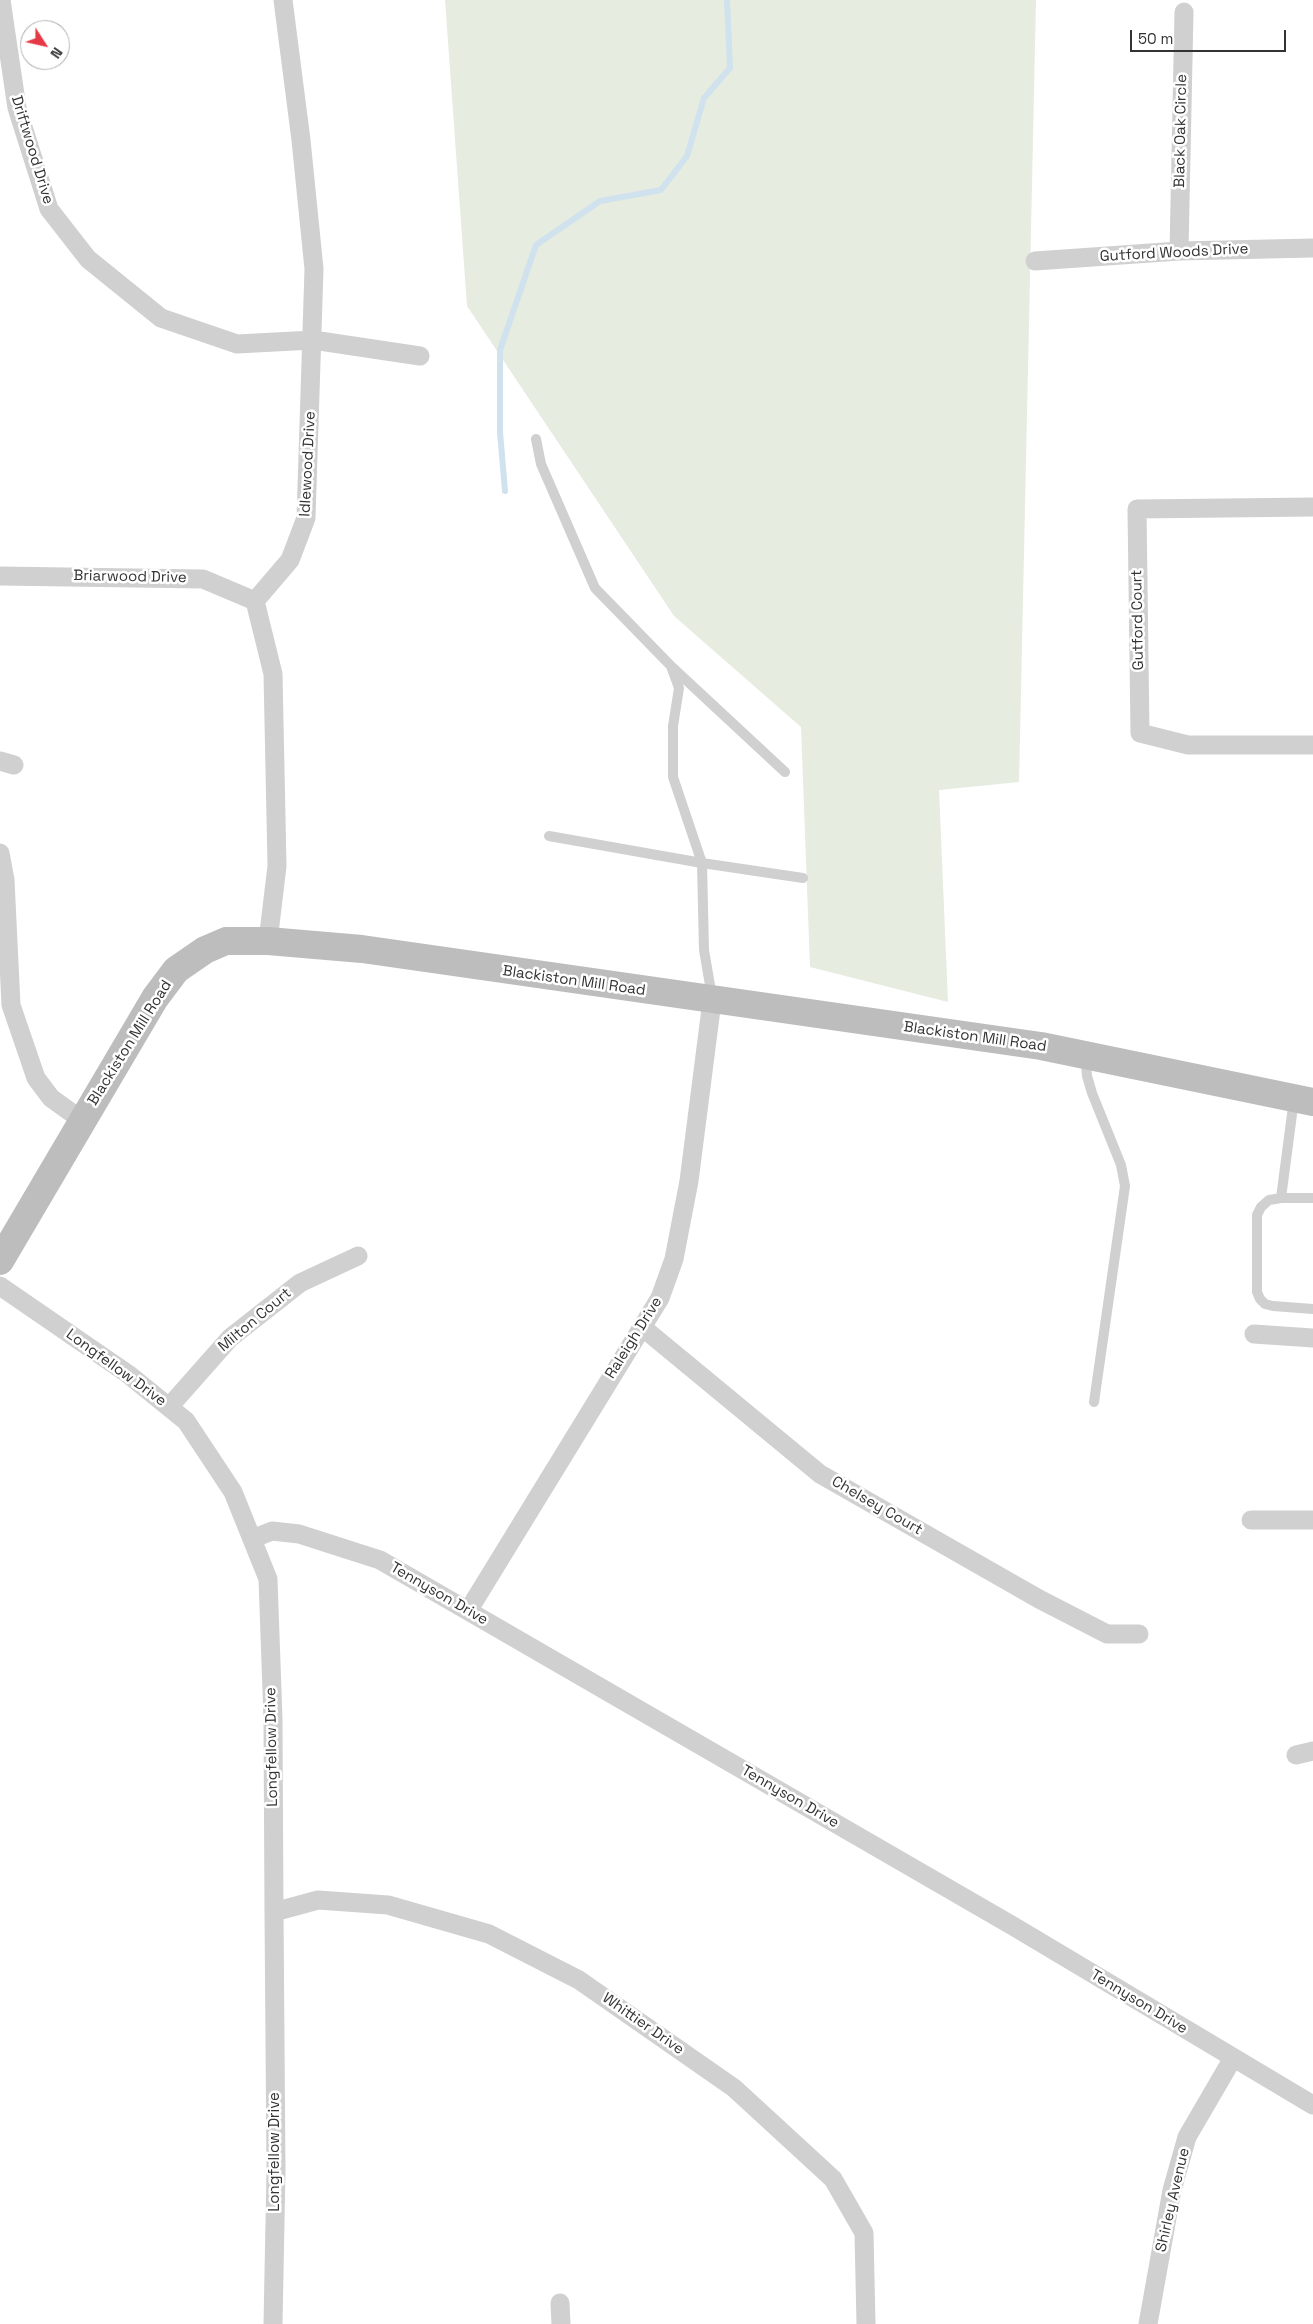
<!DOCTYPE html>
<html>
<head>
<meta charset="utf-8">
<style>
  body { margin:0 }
  #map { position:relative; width:1313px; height:2324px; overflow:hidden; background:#fff; font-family:"Space Grotesk",sans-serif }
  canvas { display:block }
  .north { position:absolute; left:20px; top:20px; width:50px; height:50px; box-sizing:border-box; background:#fff; border:1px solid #adadad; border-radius:50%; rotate:125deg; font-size:14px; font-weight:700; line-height:20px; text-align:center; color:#333 }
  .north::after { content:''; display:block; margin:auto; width:18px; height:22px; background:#e63946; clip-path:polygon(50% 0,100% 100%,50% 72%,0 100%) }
  .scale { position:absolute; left:1130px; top:30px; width:156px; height:22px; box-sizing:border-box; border:2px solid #333; border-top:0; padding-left:6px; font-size:15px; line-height:18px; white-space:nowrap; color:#333; -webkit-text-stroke:4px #fff; paint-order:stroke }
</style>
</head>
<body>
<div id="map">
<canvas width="1313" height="2324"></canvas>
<div class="north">N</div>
<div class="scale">50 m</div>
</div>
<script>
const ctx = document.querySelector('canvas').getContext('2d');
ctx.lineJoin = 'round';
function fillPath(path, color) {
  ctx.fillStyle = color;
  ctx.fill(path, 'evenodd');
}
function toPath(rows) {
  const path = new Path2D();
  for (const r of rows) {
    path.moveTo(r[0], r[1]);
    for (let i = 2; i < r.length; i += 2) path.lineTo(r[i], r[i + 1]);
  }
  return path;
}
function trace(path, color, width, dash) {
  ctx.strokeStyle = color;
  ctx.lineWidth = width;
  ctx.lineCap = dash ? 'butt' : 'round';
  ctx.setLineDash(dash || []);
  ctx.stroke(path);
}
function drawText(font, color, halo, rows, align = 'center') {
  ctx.font = font + ' "Space Grotesk",sans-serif';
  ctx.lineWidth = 5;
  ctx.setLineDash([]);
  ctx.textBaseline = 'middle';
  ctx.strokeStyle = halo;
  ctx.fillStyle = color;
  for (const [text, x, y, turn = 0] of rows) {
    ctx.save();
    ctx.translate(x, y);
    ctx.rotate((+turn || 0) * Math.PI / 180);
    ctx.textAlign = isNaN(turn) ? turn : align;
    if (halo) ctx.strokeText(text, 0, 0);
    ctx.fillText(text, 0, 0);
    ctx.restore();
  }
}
const green = toPath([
  [445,0,1036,0,1019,782,939,790,948,1002,810,967,801,727,674,616,467,306]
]);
const stream = toPath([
  [505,491,500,432,500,350,536,245,600,201,661,190,687,156,704,98,730,68,727,0]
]);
const service = toPath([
  [536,439,541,464,595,588,671,666,679,688,673,726,673,777,702,863,704,950,712,997],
  [672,667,785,772],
  [549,836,702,863,803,878],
  [1085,1056,1087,1076,1092,1093,1121,1165,1125,1186,1094,1402],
  [1281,1198,1294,1099],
  [1313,1198,1281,1198,1269,1200,1261,1207,1257,1215,1257,1292,1260,1299,1265,1304,1273,1306,1313,1309]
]);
const minor = toPath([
  [1,0,17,108,49,209,88,259,161,318,237,344,313,340,420,356],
  [1179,251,1184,12],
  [1035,261,1179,251,1313,248],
  [1313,507,1137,509,1140,733,1188,745,1313,745],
  [0,576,203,579,255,601],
  [0,761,14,765],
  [0,853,5,880,11,1005,36,1078,51,1098,83,1121],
  [268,941,277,866,273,674,255,601,290,560,306,518,314,269,301,140,283,0],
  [0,1286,128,1374,186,1421,233,1492,268,1579,273,1719,274,1912,276,2171,273,2324],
  [642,1327,820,1474,1039,1599,1107,1634,1139,1634],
  [1254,1334,1313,1338],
  [169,1407,230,1338,300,1283,358,1256],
  [1251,1520,1313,1520],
  [252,1539,272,1531,299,1534,380,1560,1013,1926,1313,2105],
  [468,1611,660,1298,674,1259,689,1181,712,1001],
  [1296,1755,1313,1751],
  [274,1912,318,1900,388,1905,489,1934,579,1980,734,2088,833,2179,864,2233,866,2324],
  [560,2303,561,2324],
  [1148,2324,1172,2190,1187,2137,1233,2058]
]);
const secondary = toPath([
  [0,1261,155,998,176,970,205,950,226,941,268,941,362,949,1041,1046,1313,1102]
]);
const streetNames = [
  ["Black Oak Circle",1181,131,-89],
  ["Driftwood Drive",32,150,73],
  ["Gutford Woods Drive",1174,253,-3],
  ["Idlewood Drive",308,464,-87],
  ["Briarwood Drive",130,577,1],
  ["Gutford Court",1138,620,-91],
  ["Blackiston Mill Road",574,981,8],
  ["Blackiston Mill Road",975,1037,8],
  ["Blackiston Mill Road",130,1043,-58],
  ["Milton Court",255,1320,-40],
  ["Raleigh Drive",634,1338,-58],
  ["Longfellow Drive",116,1368,36],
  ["Chelsey Court",877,1506,30],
  ["Tennyson Drive",439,1594,30],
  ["Longfellow Drive",272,1747,-91],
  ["Tennyson Drive",790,1797,30],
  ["Tennyson Drive",1139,2002,31],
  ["Whittier Drive",643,2024,35],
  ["Longfellow Drive",275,2152,-90],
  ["Shirley Avenue",1173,2200,-77]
];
fillPath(green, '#e6ecdf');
trace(stream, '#cfe2ee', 6);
trace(service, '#d0d0d0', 10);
trace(minor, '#d0d0d0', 19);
trace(secondary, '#bdbdbd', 28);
drawText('15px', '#333', '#fff', streetNames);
</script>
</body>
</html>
